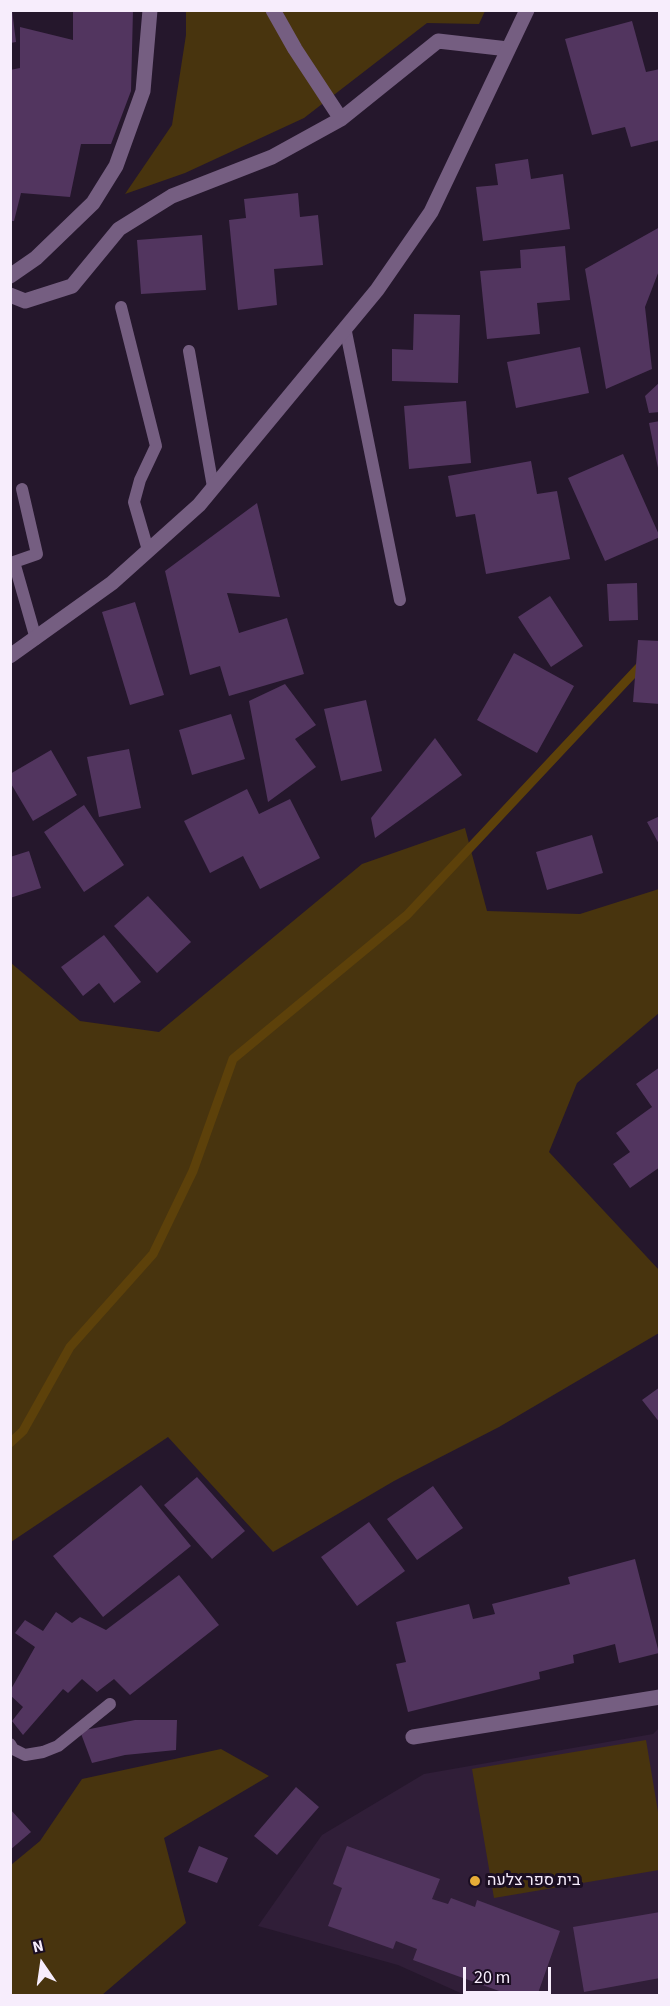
<!DOCTYPE html>
<html>
<head>
<meta charset="utf-8">
<style>
  body { margin:0 }
  #map { position:relative; width:670px; height:2006px; overflow:hidden; background:#25172c; font-family:"Source Sans 3",sans-serif }
  canvas { display:block }
  .frame { position:absolute; inset:0; border:12px solid #f7edfc; pointer-events:none }
  .north { position:absolute; left:12px; top:1934px; width:60px; height:60px; -webkit-text-stroke:4px #1b0e22; paint-order:stroke; rotate:347deg; font-size:16px; font-weight:700; line-height:24px; text-align:center; color:#f7edfc }
  .north::after { content:''; display:block; margin:auto; width:21px; height:27px; background:#f7edfc; clip-path:polygon(50% 0,100% 100%,50% 72%,0 100%) }
  .scale { position:absolute; left:463px; top:1967px; width:88px; height:27px; box-sizing:border-box; border:3px solid #f7edfc; border-top:0; padding-left:8px; font-size:18px; line-height:21px; white-space:nowrap; color:#f7edfc; -webkit-text-stroke:4px #1b0e22; paint-order:stroke }
</style>
</head>
<body>
<div id="map">
<canvas width="670" height="2006"></canvas>
<div class="frame"></div>
<div class="north">N</div>
<div class="scale">20 m</div>
</div>
<script>
const ctx = document.querySelector('canvas').getContext('2d');
ctx.lineJoin = 'round';
function fillPath(path, color) {
  ctx.fillStyle = color;
  ctx.fill(path, 'evenodd');
}
function toPath(rows) {
  const path = new Path2D();
  for (const r of rows) {
    path.moveTo(r[0], r[1]);
    for (let i = 2; i < r.length; i += 2) path.lineTo(r[i], r[i + 1]);
  }
  return path;
}
function trace(path, color, width, dash) {
  ctx.strokeStyle = color;
  ctx.lineWidth = width;
  ctx.lineCap = dash ? 'butt' : 'round';
  ctx.setLineDash(dash || []);
  ctx.stroke(path);
}
function drawText(font, color, halo, rows, align = 'center') {
  ctx.font = font + ' "Source Sans 3",Heebo,sans-serif';
  ctx.lineWidth = 6;
  ctx.setLineDash([]);
  ctx.textBaseline = 'middle';
  ctx.strokeStyle = halo;
  ctx.fillStyle = color;
  for (const [text, x, y, turn = 0] of rows) {
    ctx.save();
    ctx.translate(x, y);
    ctx.rotate((+turn || 0) * Math.PI / 180);
    ctx.textAlign = isNaN(turn) ? turn : align;
    if (halo) ctx.strokeText(text, 0, 0);
    ctx.fillText(text, 0, 0);
    ctx.restore();
  }
}
const built = toPath([
  [659,1728,659,1995,465,1995,398,1965,258,1926,322,1835,424,1774,653,1734]
]);
const green = toPath([
  [186,11,485,11,479,24,427,23,304,118,185,173,125,194,172,125,186,35],
  [465,828,487,911,580,914,659,889,659,1013,577,1083,549,1152,659,1270,659,1333,499,1427,394,1481,273,1552,168,1437,11,1542,11,963,80,1021,159,1032,362,864],
  [646,1740,659,1818,659,1870,494,1898,472,1769],
  [221,1749,269,1776,164,1838,186,1923,102,1995,11,1995,11,1865,40,1841,82,1779]
]);
const stream = toPath([
  [10,1443,23,1431,70,1347,153,1254,193,1171,233,1059,407,915,643,663]
]);
const building = toPath([
  [10,10,12,10,16,42,10,43],
  [73,10,133,10,131,91,111,144,81,144,70,197,21,193,14,221,10,221,10,70,20,68,20,27,73,40],
  [632,21,646,72,660,69,660,140,631,147,625,127,592,135,565,39],
  [528,159,531,179,563,174,570,229,483,241,476,187,498,185,495,164],
  [298,193,300,217,318,215,323,265,274,269,277,305,238,310,229,220,246,218,244,199],
  [660,227,660,268,645,307,652,369,606,389,585,269],
  [202,235,206,290,141,294,137,240],
  [565,246,570,300,537,303,540,334,487,339,480,271,521,268,520,250],
  [414,314,460,315,458,383,392,381,392,349,413,350],
  [580,347,589,393,516,408,507,362],
  [660,382,660,412,649,413,645,396],
  [466,401,471,463,409,469,404,406],
  [660,421,660,468,658,468,649,423],
  [623,454,660,537,605,561,568,478],
  [531,461,537,494,557,491,570,559,486,574,475,514,456,517,448,476],
  [257,503,280,597,227,593,239,633,287,618,304,674,229,696,220,666,190,675,165,571],
  [637,583,638,620,609,621,607,584],
  [550,596,583,646,551,667,518,617],
  [135,602,164,695,130,705,102,612],
  [638,640,660,641,660,704,633,702],
  [514,653,574,686,537,753,477,720],
  [285,684,316,725,295,739,316,767,268,802,249,701],
  [366,700,382,771,341,781,324,709],
  [231,714,245,759,192,775,179,730],
  [435,738,462,775,375,838,371,818],
  [129,749,141,808,99,817,87,757],
  [51,750,77,795,33,821,10,782,10,774],
  [247,789,259,814,290,799,320,858,260,889,243,856,210,873,184,821],
  [84,805,124,865,84,892,44,832],
  [660,816,660,846,647,822],
  [592,835,603,873,547,890,536,852],
  [29,851,41,888,10,898,10,857],
  [148,896,191,942,157,973,114,926],
  [104,935,141,982,114,1003,99,983,83,996,61,967],
  [660,1067,660,1167,630,1188,613,1164,630,1152,616,1133,652,1107,636,1084],
  [660,1387,660,1423,642,1400],
  [197,1477,245,1531,212,1559,164,1505],
  [141,1485,191,1546,103,1617,53,1556],
  [433,1486,463,1528,417,1560,387,1519],
  [369,1522,405,1571,357,1606,321,1557],
  [635,1559,659,1653,619,1663,615,1644,573,1655,574,1663,539,1672,540,1679,408,1712,396,1664,406,1662,396,1622,469,1604,473,1619,495,1614,492,1604,570,1584,568,1577],
  [179,1575,219,1625,130,1695,114,1679,97,1692,82,1679,68,1693,63,1689,23,1735,12,1721,23,1707,10,1695,10,1691,35,1647,15,1633,25,1620,43,1631,56,1612,72,1623,80,1617,106,1630],
  [135,1720,177,1720,176,1750,125,1755,92,1763,80,1731],
  [296,1787,319,1807,277,1855,254,1836],
  [10,1809,31,1832,10,1850],
  [199,1846,228,1858,217,1883,188,1872],
  [347,1846,440,1879,432,1899,448,1904,451,1898,475,1907,477,1900,560,1931,537,1996,513,1996,413,1960,417,1949,396,1941,393,1949,328,1926,342,1888,333,1884],
  [660,1912,660,1978,584,1992,573,1927]
]);
const service = toPath([
  [121,307,156,446,140,480,134,502,148,550],
  [345,327,400,600],
  [189,351,213,487],
  [22,489,37,554,14,562,36,639],
  [10,1744,13,1749,25,1755,43,1752,58,1746,110,1704]
]);
const minor = toPath([
  [273,10,295,49,341,119],
  [10,276,36,258,93,203,116,166,143,91,150,10],
  [10,295,25,301,72,286,119,229,172,196,272,157,341,119,438,41,508,49],
  [413,1737,660,1697]
]);
const tertiary = toPath([
  [10,656,112,583,199,505,377,290,431,212,527,10]
]);
const markers = [
  [475,1881,6,"#e7ac37"]
];
const poiNames = [
  ["בית ספר צלעה",487,1881]
];
fillPath(built, '#301e38');
fillPath(green, '#48340e');
trace(stream, '#5d410a', 9);
fillPath(building, '#52355f');
trace(service, '#755e81', 12);
trace(minor, '#755e81', 15);
trace(tertiary, '#755e81', 15);
for (const [x, y, r, color] of markers) {
  const dot = new Path2D();
  dot.arc(x, y, r, 0, 2 * Math.PI);
  ctx.fillStyle = color;
  ctx.fill(dot);
  trace(dot, '#1b0e22', 2);
}
drawText('16px', '#f7edfc', '#1b0e22', poiNames, 'left');
</script>
</body>
</html>
